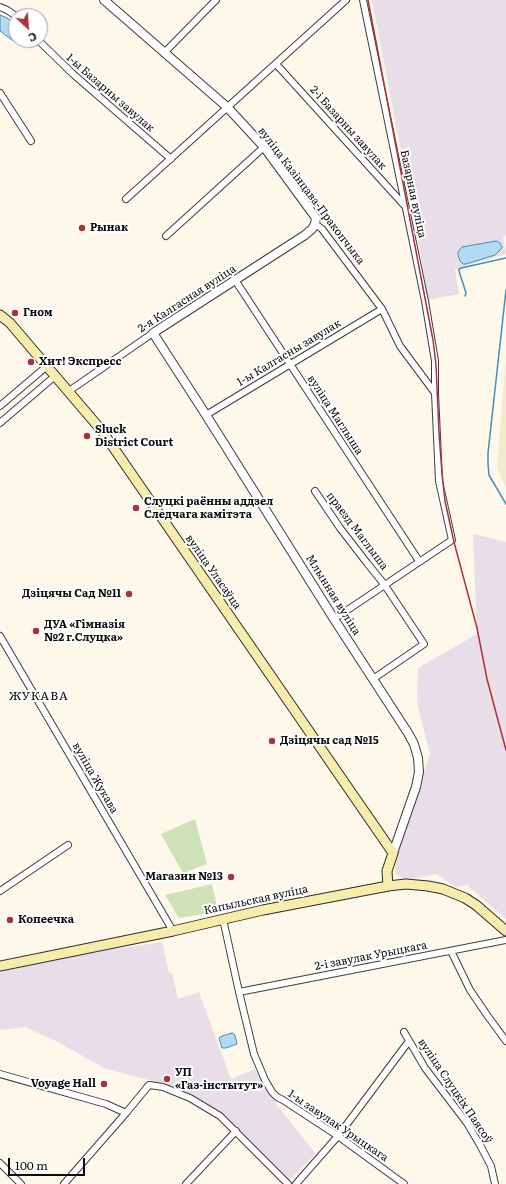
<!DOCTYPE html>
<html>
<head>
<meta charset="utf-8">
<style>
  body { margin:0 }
  #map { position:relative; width:506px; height:1184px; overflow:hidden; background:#fdf8e9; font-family:Literata,serif }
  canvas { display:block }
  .north { position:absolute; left:8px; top:8px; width:40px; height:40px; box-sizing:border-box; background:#fff; border:1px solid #9d9d9d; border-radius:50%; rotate:154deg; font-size:11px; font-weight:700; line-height:16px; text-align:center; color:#0a0a0a }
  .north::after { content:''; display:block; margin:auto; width:14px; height:18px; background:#aa323a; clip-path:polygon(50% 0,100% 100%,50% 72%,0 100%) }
  .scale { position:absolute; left:8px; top:1158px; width:77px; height:18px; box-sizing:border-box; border:2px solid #0a0a0a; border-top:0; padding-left:5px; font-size:12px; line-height:14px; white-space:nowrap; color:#0a0a0a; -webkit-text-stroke:3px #fff; paint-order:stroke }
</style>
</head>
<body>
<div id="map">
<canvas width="506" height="1184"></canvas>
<div class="north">С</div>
<div class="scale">100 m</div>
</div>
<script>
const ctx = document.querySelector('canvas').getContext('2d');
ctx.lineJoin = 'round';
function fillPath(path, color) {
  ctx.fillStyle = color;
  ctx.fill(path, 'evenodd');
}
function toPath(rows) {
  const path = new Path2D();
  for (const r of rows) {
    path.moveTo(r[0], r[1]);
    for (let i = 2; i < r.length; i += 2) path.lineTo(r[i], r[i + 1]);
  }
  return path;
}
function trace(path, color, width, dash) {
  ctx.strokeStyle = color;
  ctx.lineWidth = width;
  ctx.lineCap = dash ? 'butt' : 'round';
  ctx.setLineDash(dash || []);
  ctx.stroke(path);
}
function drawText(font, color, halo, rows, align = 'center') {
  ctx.font = font + ' Literata,serif';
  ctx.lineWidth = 4;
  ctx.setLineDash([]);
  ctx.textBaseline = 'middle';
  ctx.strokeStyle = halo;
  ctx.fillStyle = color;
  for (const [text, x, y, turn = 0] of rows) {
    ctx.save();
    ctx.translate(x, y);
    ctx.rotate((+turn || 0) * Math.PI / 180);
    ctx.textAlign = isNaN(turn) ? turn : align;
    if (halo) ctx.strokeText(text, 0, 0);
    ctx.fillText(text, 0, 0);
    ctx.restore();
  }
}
const industrial = toPath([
  [372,0,506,0,506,235,503,238,506,254,455,269,459,294,428,300,418,240],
  [473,534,506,542,506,919,467,885,456,887,436,874,406,880,395,873,397,854,430,754,417,703,418,668,477,634],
  [162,942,169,973,172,973,178,999,199,992,231,1079,255,1069,260,1079,280,1109,316,1154,289,1180,224,1116,203,1101,185,1092,174,1087,104,1068,56,1041,25,1027,0,1030,0,972,103,951]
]);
const farmland = toPath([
  [506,356,506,487,497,468]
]);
const green = toPath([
  [195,819,207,864,183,873,161,834],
  [212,884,218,912,179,918,165,895]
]);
const water = toPath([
  [0,15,7,18,16,24,16,40,21,40,16,41,12,40,0,31,0,15],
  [496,241,500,243,502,247,501,249,495,255,466,264,463,264,460,261,458,255,458,252,462,247,496,241],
  [232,1033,235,1035,237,1044,226,1048,222,1048,219,1038,222,1036,232,1033]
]);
const stream = toPath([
  [506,290,488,453,488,464,489,475,506,504],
  [465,296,466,293,459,271,459,269,461,268,506,258]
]);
const minor = toPath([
  [363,0,425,301,435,361,435,393],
  [0,7,7,10,16,16],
  [38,40,73,74,171,159],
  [164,53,216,0],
  [276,64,404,205],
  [0,93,31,141],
  [126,199,346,0],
  [315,224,322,229,382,309,400,346,435,393,439,481,452,540,334,619],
  [166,236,264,147],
  [235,280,419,561],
  [69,391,153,333],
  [0,406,47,366],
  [206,415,382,309],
  [0,423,55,376],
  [315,491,340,528,367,563,384,584,424,644,373,679],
  [0,636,173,931],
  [0,891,68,845],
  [223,919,239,992,254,1054,265,1080,272,1092,277,1097,283,1100,338,1136,404,1184],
  [451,951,470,990,487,1015,506,1041],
  [239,992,506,940],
  [404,1032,425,1068,467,1123,480,1145,491,1166,495,1184],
  [0,1074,106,1104,126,1113],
  [0,1163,21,1184],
  [64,1184,126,1113,149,1085,163,1087,190,1098,220,1116,288,1184],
  [186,1184,236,1131],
  [296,1184,338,1136,409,1041]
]);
const tertiary = toPath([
  [104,0,227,107,240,121,264,147,316,218,315,224,312,229,305,235,153,333,206,415,334,619,408,733,414,744,418,758,419,772,416,787,393,853]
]);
const secondary = toPath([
  [0,315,10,323,102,431,393,853,387,871,388,886],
  [0,966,173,931,263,910,388,886,406,884,428,886,443,889,465,898,476,905,506,931]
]);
const rail = toPath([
  [368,0,433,340,436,365,439,433,442,473,445,501,454,542,477,628,487,679,506,750]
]);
const markers = [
  [82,228,4,"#aa323a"],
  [15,313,4,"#aa323a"],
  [31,362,4,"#aa323a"],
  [87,436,4,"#aa323a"],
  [136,508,4,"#aa323a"],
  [129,594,4,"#aa323a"],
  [36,631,4,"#aa323a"],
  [272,741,4,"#aa323a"],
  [231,877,4,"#aa323a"],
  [10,920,4,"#aa323a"],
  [167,1079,4,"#aa323a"],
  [104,1084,4,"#aa323a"]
];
const streetNames = [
  ["1-ы Базарны завулак",110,93,41],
  ["2-і Базарны завулак",348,128,48],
  ["Базарная вуліца",413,194,78],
  ["вуліца Казінцава-Пракопчыка",311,196,53],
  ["2-я Калгасная вуліца",187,299,-33],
  ["1-ы Калгасны завулак",289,353,-31],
  ["вуліца Маглыша",335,415,57],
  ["праезд Маглыша",357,531,53],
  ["вуліца Уласаўца",213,572,55],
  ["Млынная вуліца",333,595,58],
  ["вуліца Жукава",95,778,60],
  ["Капыльская вуліца",256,900,-12],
  ["2-і завулак Урыцкага",371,956,-11],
  ["вуліца Слуцкіх Паясоў",455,1091,56],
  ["1-ы завулак Урыцкага",338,1126,34]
];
const poiNames = [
  ["Рынак",90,228],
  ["Гном",23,313],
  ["Хит! Экспресс",39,362],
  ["Sluck",95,430],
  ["District Court",95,443],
  ["Слуцкі раённы аддзел",144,502],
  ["Следчага камітэта",144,515],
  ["Дзіцячы Сад №11",121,594,"right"],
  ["ДУА «Гімназія",44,625],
  ["№2 г.Слуцка»",44,638],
  ["Дзіцячы сад №15",280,741],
  ["Магазин №13",223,877,"right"],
  ["Копеечка",18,920],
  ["УП",175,1073],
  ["«Газ-інстытут»",175,1086],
  ["Voyage Hall",96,1084,"right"]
];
const neighbourhoodNames = [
  ["ЖУКАВА",39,696]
];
fillPath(industrial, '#e7dee8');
fillPath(farmland, '#efeccc');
fillPath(green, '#cfe2b7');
fillPath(water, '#b3daee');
trace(water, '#428fbd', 1);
trace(stream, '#428fbd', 1.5);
trace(minor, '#3d3d3d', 8);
trace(tertiary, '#3d3d3d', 10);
trace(secondary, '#2c2c2c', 11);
trace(minor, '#fff', 6);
trace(tertiary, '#fff', 8);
trace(secondary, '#f6ecab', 9);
trace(rail, '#aa323a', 1.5);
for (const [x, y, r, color] of markers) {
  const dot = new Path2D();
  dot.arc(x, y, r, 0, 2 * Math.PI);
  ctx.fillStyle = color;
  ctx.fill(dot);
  trace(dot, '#fff', 1.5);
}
drawText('11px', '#0a0a0a', '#fff', streetNames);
drawText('bold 11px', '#0a0a0a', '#fff', poiNames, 'left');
ctx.letterSpacing = '1px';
drawText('12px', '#0a0a0a', '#fff', neighbourhoodNames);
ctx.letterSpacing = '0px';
</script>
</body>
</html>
